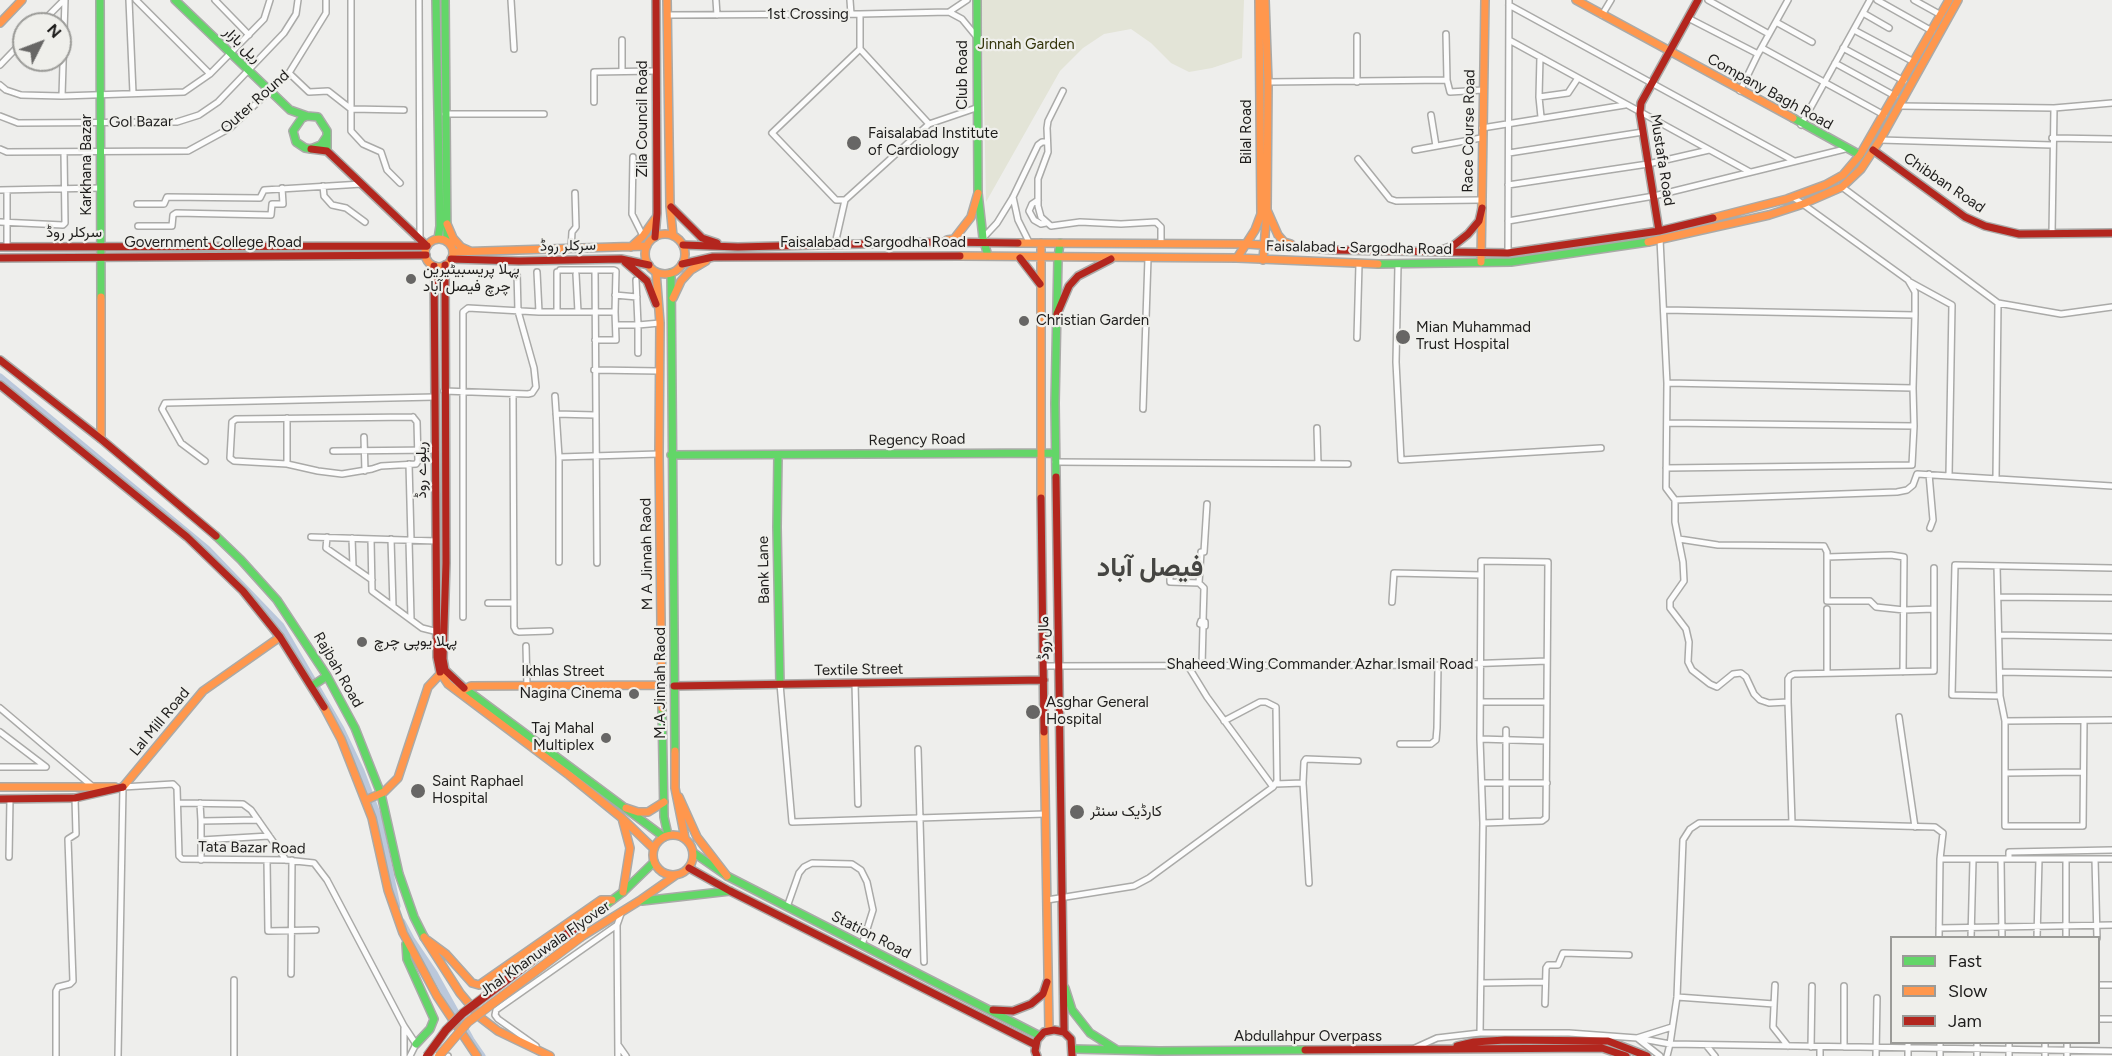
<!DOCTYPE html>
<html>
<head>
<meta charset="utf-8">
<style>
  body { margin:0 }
  #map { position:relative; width:2112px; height:1056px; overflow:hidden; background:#eeeeec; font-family:Figtree,sans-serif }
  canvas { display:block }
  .legend { position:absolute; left:1890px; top:936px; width:210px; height:108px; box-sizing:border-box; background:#efefeb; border:2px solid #9b9b98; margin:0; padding:8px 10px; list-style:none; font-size:18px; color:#1e1d1c }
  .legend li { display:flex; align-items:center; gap:12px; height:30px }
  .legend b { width:30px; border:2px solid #9b9b98 }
  .north { position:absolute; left:12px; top:12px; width:60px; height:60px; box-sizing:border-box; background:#efefeb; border:2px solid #9b9b98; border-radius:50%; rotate:48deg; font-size:16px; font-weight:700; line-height:24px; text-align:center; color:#1e1d1c }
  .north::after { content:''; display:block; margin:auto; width:21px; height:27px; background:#676665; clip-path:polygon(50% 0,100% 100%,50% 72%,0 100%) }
</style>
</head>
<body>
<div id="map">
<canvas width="2112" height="1056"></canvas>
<ul class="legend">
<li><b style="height:8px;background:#63d668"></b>Fast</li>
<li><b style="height:8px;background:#ff974d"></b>Slow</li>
<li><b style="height:8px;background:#b3261e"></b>Jam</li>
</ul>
<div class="north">N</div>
</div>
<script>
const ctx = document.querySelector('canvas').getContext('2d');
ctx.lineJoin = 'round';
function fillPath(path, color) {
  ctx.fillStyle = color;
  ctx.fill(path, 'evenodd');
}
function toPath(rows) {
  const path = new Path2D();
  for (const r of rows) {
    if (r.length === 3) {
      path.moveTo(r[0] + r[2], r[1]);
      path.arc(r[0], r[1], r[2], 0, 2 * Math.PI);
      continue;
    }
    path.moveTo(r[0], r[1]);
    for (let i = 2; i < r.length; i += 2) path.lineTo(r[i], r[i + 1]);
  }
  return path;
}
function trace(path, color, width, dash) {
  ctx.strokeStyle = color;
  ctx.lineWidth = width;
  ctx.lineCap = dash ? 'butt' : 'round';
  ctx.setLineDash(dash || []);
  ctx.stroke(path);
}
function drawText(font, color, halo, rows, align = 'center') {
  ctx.font = font + ' Figtree,Vazirmatn,sans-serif';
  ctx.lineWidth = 4.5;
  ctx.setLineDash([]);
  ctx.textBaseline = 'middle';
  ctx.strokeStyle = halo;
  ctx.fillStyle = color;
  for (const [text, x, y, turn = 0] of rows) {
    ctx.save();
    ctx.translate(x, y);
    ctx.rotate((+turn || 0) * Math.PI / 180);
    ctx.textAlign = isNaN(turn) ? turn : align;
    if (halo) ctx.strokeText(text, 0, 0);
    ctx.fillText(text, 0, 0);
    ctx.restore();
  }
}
const green = toPath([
  [982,0,1244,0,1242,58,1212,68,1189,72,1171,63,1151,43,1131,29,1104,34,1083,48,1060,71,986,202]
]);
const canal = toPath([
  [0,377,207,549,281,626,341,729,361,771,378,816,397,906],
  [402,922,411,939,434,973,471,1040,482,1056]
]);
const street = toPath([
  [129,0,133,93],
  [136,0,210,74],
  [215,0,249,35],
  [351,0,351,131,363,144,381,152,387,170,400,183],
  [419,0,420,240],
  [511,0,514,49],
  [716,0,717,15],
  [850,0,851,14],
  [1708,0,1769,34],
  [1877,0,1932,31],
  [1914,0,1941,15],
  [1509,5,1794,161],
  [949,12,962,19,976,36],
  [1863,13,1889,28],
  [860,14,860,49,772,133,836,200,845,200,929,124,976,108],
  [667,15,860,14,949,12,967,0],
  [1602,15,1611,0],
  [1688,18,1758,54],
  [1776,22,1812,42],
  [40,24,64,0],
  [1854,30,1914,62],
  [1446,34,1447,80,1450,92,1483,90],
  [1509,40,1750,172],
  [1762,48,1884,115],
  [1843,48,1904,81],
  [860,49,929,124],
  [1835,63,1895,96],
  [0,65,24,40],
  [622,71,622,40],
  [289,73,309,92,328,91,351,109,404,110],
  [1268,82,1447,80],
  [1357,82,1357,36],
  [0,85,6,90,21,95,62,96,184,92,210,74,264,19,270,0],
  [1063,91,1048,121,1047,128,1048,152,1038,179,1038,206,1041,217,1051,226,1080,222,1121,224,1156,222,1161,227,1161,244],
  [1740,91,1758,54,1788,0],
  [62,96,65,0],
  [1539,97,1540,57],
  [594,102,594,72,656,71],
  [1899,106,2054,108,2112,103],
  [445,114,544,114],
  [1431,115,1436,146],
  [0,116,18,123,177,122,199,115,218,102,284,33,296,14,298,0],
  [1541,117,1539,97,1568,93,1578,78],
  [1801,125,1870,0],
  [1482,128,1625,105],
  [2052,138,2112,139],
  [1880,140,2052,145],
  [0,149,7,152,188,151,230,128,289,73,326,13,326,0],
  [1415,150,1481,138],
  [1509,153,1643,132],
  [633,157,632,214,643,236],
  [1358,159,1390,199,1396,201,1481,200],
  [1508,185,1648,164,1709,150],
  [323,186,324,196,332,205,346,208,365,222],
  [1842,187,1998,303,1996,478],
  [0,190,101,188],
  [7,190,7,247],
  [1013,197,1018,220,1029,242],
  [1793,197,1908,280,1915,292,1915,315],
  [1038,200,1032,204,1029,211,1034,220,1041,224,1046,223],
  [137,204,164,204,167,197,260,198,264,190,362,184],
  [1508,221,1654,196,1845,149],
  [0,222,63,225,65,223,64,152],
  [138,226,172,226,173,215,176,213,271,215,272,204,283,204,282,188],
  [2052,234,2054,108],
  [983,238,997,223,1013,197,1038,145,1042,142,1046,142],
  [1660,239,1667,383,1666,488,1675,500,1675,522,1683,562,1684,581,1670,601,1670,608,1686,629,1689,642,1688,662,1692,670,1710,684,1717,687,1733,674,1741,673,1746,677,1754,694,1760,700,1769,703,1788,702],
  [835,244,845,200],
  [571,249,572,232,576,227,575,193],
  [1508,253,1509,0],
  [1398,265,1396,362,1401,460,1601,448],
  [595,271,597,563],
  [537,272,539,312],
  [557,272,557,312],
  [576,274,578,312],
  [636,280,638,325,660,323],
  [1910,282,1952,305,1949,475],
  [615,295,637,297],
  [1998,303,2061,314,2112,307],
  [1665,310,1915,315,1913,388,1667,383],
  [616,325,638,325,638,353],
  [1357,338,1359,264],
  [595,340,616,340,615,312],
  [594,370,659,371],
  [444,391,528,394,532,393,536,387,534,368,518,311,517,272],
  [513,394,514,627,516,631,519,632,550,631],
  [555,396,559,457,559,562],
  [1143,409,1148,258],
  [556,414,595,415],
  [413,417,417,422,418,461,416,464,381,466,372,469,342,474,318,471,287,464,234,461,230,458,232,422,236,419,413,417],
  [1667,423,1914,426,1913,388],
  [1317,428,1318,464],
  [364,437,365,471],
  [333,451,436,450],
  [559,457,659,454],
  [205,461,181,443,162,409,165,403,435,397],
  [1055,462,1348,464],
  [287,464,287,418],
  [409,464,411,540],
  [1666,468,1912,465,1914,426],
  [1929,474,1933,520,1930,528],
  [1675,500,1897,492,1907,490,1913,485,1917,474,2112,486],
  [311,537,436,541],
  [327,537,326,548,372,580],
  [352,538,353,566],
  [371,539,372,591,422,628,438,632],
  [391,539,393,606],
  [1679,539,1718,545,1824,546,1827,552,1827,601,1870,601,1876,607,1904,610,1934,609],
  [409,540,411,619],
  [1827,557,1891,555,1904,557,1903,672],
  [1997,566,2000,696,1952,695,1955,565,2112,568],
  [1934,568,1934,671,1794,674,1790,676,1788,679,1788,702,1792,823,1935,827,1943,833,1940,859],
  [1167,571,1170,573,1170,582,1199,583],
  [1481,575,1481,561,1548,562,1546,818,1542,821,1483,823],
  [1998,597,2112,598],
  [1392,602,1394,573,1481,575,1480,739,1483,823,1480,1033],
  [488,603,514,603],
  [463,617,463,312,468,308,539,312,615,312,616,271,614,270,560,270],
  [1201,621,1205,622,1205,626,1200,624,1201,621],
  [1203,621,1204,588,1199,583,1201,552,1204,552,1207,504],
  [1999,635,2112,637],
  [526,646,527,686],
  [1044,666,1438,665,1547,661],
  [1202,666,1203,627],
  [2000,672,2112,674],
  [1827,673,1827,609],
  [855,683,858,804],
  [780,684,792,822,1045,814],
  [2000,696,2005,721,2112,720],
  [1481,702,1546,702],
  [0,708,92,786],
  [1899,717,1915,827],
  [1224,721,1260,702,1266,702,1276,707,1277,781,1273,787],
  [2005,721,2005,826,2083,826,2084,721],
  [1506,730,1506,822],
  [0,732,46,767,0,767],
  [1480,739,1546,741],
  [1400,744,1431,744,1436,740,1437,728,1438,665],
  [918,749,924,962],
  [2005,773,2083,772],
  [1303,783,1304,762,1306,759,1358,761],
  [1482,783,1547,783],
  [1275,784,1303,783,1309,883],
  [178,803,243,804,251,810,286,860],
  [200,803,201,821,258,820],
  [201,821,201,860],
  [201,840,269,836],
  [9,857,10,799],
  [2001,859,2002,938],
  [2009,859,2009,852,2112,850],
  [2066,859,2066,938],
  [2095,859,2097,938],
  [267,860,268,931,316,930],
  [1047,900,1134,886,1149,878,1273,787,1207,697,1188,666],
  [787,907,799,873,804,867,812,863,852,864,861,870,867,882,873,910,862,945],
  [1939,928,2112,925],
  [1939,938,1940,859,2112,859],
  [1971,938,1973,860],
  [2037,938,2039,859],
  [291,974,292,860],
  [1481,983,1545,982],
  [1775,985,1773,1027,1788,1046],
  [2098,985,2112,985],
  [1844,986,1844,1047],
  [1677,997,1774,1004],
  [1545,1004,1546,968,1548,965,1558,965,1563,953,1629,955],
  [2098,1019,2112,1019],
  [404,1028,404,1056],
  [1940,1042,1940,1056],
  [2067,1042,2067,1056],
  [1706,1045,1715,1056],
  [536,1046,498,1019,495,1015,496,1010,617,925],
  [619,1046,626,1056],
  [1811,1047,1812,986],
  [1415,1048,1437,1038,1480,1033,1569,1033,1637,1038,1670,1044,1677,997,1683,840,1690,829,1699,823,1792,823],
  [56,1056,56,991,58,987,70,984,73,981,68,839,76,834,75,798],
  [118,1056,123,787,173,784,177,788,179,856,182,859,286,860,314,863,327,880,404,1026,416,1044,410,1056],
  [234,1056,234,980],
  [447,1056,448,1056],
  [618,1056,617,925,622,911],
  [1660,1056,1637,1038,1672,1027],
  [1667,1056,1670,1044,2112,1051],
  [1820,1056,1820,1047],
  [1876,1056,1877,998],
  [1908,1056,1908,1042],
  [1977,1056,1977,1042],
  [2009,1056,2009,1042],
  [2045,1056,2045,1042]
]);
const fast = toPath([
  [100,0,101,297],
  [175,0,290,110,307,116],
  [436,0,440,226,438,239],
  [445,0,447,241],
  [977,0,978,193,983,238,988,256],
  [1793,118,1860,155],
  [327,136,321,145,311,149,305,148,296,142,293,131,302,118,307,116,318,117,327,131,327,151],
  [1378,264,1511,262,1648,242],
  [671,273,675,751],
  [671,455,1055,453],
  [778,456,777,527,780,684],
  [1056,477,1055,403,1058,258,1060,243],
  [216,536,241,560,277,600,327,676,355,728,381,794,399,874,414,917,424,937],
  [312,686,327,676],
  [464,688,664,837],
  [662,708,664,817,668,835],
  [694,853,727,876,1040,1036],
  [642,901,730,891],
  [575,928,623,892,654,862],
  [406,944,407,959,434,1019,430,1029,416,1044],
  [1065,988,1072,1010,1090,1033,1117,1050],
  [1073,1049,1159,1051,1305,1050]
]);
const slow = toPath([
  [667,0,670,206,673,236],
  [1576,0,1793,118],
  [0,23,22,0],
  [1267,210,1278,235,1284,242,1291,244],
  [1713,218,1787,199,1825,185,1843,175,1860,155,1949,0],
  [447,224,453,238,461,247,470,251],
  [665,254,20],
  [439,253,14],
  [947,240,954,239,971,217,978,193],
  [1648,242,1769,215,1803,204,1842,187,1861,169,1880,140,1958,0],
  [1018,243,1247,244,1335,250],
  [631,247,643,236,655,219],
  [453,252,647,246],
  [960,256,1237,258,1378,264],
  [1237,258,1255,230,1261,214,1259,0],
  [1263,260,1267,210,1268,82,1265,0],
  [1481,262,1485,0],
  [656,272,660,323,659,454,662,708],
  [101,297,101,439],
  [673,298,681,281,691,270,706,261],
  [1041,498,1041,243],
  [440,672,448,684,569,775,622,818,654,849],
  [465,689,471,686,662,685],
  [324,707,341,739,372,818,388,890,403,933,437,996,477,1056],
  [1044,732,1049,1030],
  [675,751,675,788,685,838],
  [0,787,115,787],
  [123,787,203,691,280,637],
  [679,797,697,837,727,876],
  [366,800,384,792,398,778,428,687,443,671],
  [626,808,638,812,648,812,664,802],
  [622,818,630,848,623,892],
  [673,855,20],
  [424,937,460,993,481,1018,498,1031,550,1056],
  [581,937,639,901,676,875],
  [427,940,446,954,472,983,479,985,601,900,612,900]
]);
const jam = toPath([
  [311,149,327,151,427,246],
  [1873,150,1965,217,1985,226,2019,234,2112,233],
  [671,207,702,238,717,243],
  [1659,231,1640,113,1641,103,1698,0],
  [655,237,657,213,656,0],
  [683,245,738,247,940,242,1018,243],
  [0,247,427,246],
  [1335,250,1508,253,1659,231,1713,218],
  [1439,251,1453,246,1468,234,1479,221,1482,208],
  [0,258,426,255],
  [1020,258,1040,284],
  [451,259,519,261,621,259,649,265],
  [625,262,647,281,656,304],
  [682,264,713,257,960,256],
  [445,265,446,563,443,659,445,670,464,688],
  [434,266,437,657,440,672],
  [1057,314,1069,286,1078,276,1111,259],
  [0,360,101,439,216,536],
  [0,385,187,537,243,591,280,637,324,707],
  [1056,477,1064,1032],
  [1041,498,1044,732],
  [674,686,1044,680],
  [0,799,75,798,123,787],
  [689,868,730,891,1036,1045],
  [993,1010,1013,1011,1031,1004,1043,994,1047,982],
  [1457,1046,1474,1042,1505,1040,1608,1041,1647,1056],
  [1305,1050,1602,1048,1626,1056],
  [1037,1056,1035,1051,1037,1040,1044,1032,1054,1030,1064,1032,1071,1039,1072,1056]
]);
const slowBridge = toPath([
  [439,1056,468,1022,581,937]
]);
const jamBridge = toPath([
  [427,1056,446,1030,463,1013,575,928]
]);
const markers = [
  [854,143,8,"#676665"],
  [411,279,6,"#676665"],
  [1024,321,6,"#676665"],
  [1403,337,8,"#676665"],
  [362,642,6,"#676665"],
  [634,694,6,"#676665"],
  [1033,712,8,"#676665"],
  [606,738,6,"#676665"],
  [418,791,8,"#676665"],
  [1077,812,8,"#676665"]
];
const streetNames = [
  ["1st Crossing",808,15],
  ["ریل بازار",242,45,44],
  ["Club Road",963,75,-90],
  ["Company Bagh Road",1770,92,29],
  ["Outer Round",255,102,-42],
  ["Zila Council Road",643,119,-90],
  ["Gol Bazar",141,122,-1],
  ["Race Course Road",1469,131,-89],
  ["Bilal Road",1247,132,-90],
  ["Mustafa Road",1662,160,81],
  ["Karkhana Bazar",87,165,-90],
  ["Chibban Road",1944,183,34],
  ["سرکلر روڈ",74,233],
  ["Government College Road",213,243],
  ["Faisalabad - Sargodha Road",873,243],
  ["سرکلر روڈ",568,246,-1],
  ["Faisalabad - Sargodha Road",1359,248,1],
  ["Regency Road",917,440,-1],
  ["ریلوے روڈ",422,470,-90],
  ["M A Jinnah Raod",647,554,-91],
  ["Bank Lane",764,570,-91],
  ["مال روڈ",1044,638,-91],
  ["Shaheed Wing Commander Azhar Ismail Road",1320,665],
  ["Rajbah Road",338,670,60],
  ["Textile Street",859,670,-1],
  ["Ikhlas Street",563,672],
  ["M.A Jinnah Raod",661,683,-90],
  ["Lal Mill Road",160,722,-50],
  ["Tata Bazar Road",252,848,1],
  ["Station Road",871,935,27],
  ["Jhal Khanuwala Flyover",545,949,-35],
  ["Abdullahpur Overpass",1308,1037]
];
const parkNames = [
  ["Jinnah Garden",1026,45]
];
const poiNames = [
  ["Faisalabad Institute",868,134],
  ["of Cardiology",868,151],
  ["پہلا پریسبیٹیرین",423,270],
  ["چرچ فیصل آباد",423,287],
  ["Christian Garden",1036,321],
  ["Mian Muhammad",1416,328],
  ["Trust Hospital",1416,345],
  ["پہلا یوپی چرچ",374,642],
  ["Nagina Cinema",622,694,"right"],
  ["Asghar General",1046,703],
  ["Hospital",1046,720],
  ["Taj Mahal",594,729,"right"],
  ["Multiplex",594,746,"right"],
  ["Saint Raphael",432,782],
  ["Hospital",432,799],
  ["کارڈیک سنٹر",1090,812]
];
const townNames = [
  ["فیصل آباد",1150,568]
];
fillPath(green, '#e3e4d7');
trace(canal, '#bbc8db', 7);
trace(street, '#aaaaa8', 8);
trace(fast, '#aaaaa8', 10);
trace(slow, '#aaaaa8', 10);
trace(jam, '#aaaaa8', 10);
trace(street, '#fcfcfc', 5);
trace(fast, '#63d668', 7);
trace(slow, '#ff974d', 7);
trace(jam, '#b3261e', 7);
trace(slowBridge, '#aaaaa8', 10, []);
trace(jamBridge, '#aaaaa8', 10, []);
trace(slowBridge, '#ff974d', 8);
trace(jamBridge, '#b3261e', 8);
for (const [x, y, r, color] of markers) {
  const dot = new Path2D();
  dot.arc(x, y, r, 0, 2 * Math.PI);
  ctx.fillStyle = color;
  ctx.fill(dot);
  trace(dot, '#efefeb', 2);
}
drawText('15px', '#1e1d1c', '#efefeb', streetNames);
drawText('15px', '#333409', '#efefeb', parkNames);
drawText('15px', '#1e1d1c', '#efefeb', poiNames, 'left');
drawText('bold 27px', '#454542', '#efefeb', townNames);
</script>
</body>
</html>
